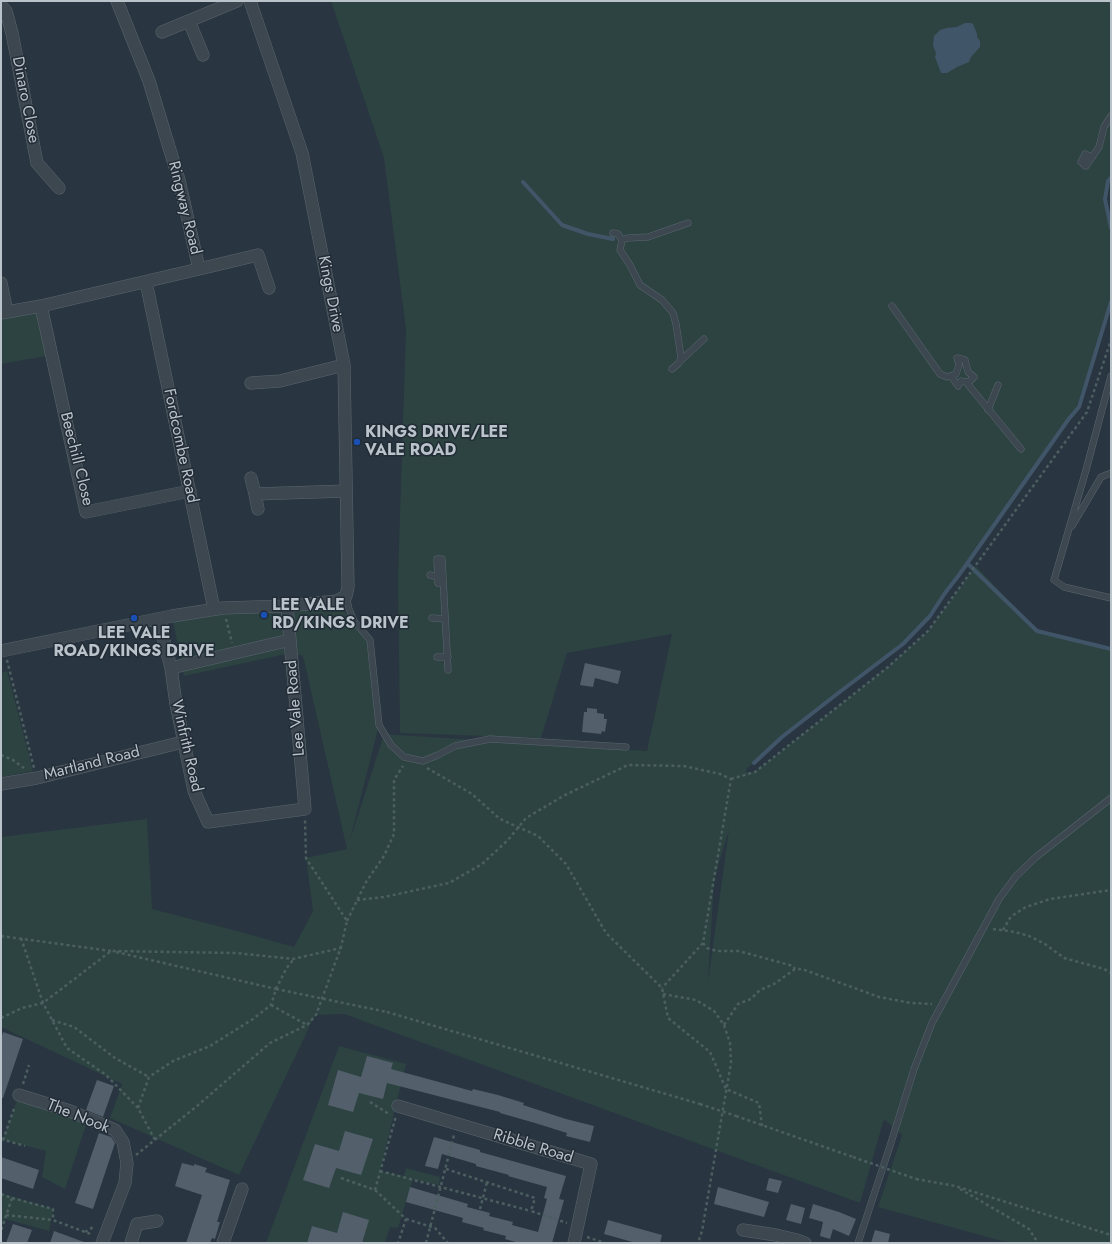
<!DOCTYPE html>
<html>
<head>
<meta charset="utf-8">
<style>
  body { margin:0 }
  #map { position:relative; width:1112px; height:1244px; overflow:hidden; background:#293540; font-family:Jost,sans-serif }
  canvas { display:block }
  .frame { position:absolute; inset:0; border:2px solid #bac2ca; pointer-events:none }
</style>
</head>
<body>
<div id="map">
<canvas width="1112" height="1244"></canvas>
<div class="frame"></div>
</div>
<script>
const ctx = document.querySelector('canvas').getContext('2d');
ctx.lineJoin = 'round';
function fillPath(path, color) {
  ctx.fillStyle = color;
  ctx.fill(path, 'evenodd');
}
function toPath(rows) {
  const path = new Path2D();
  for (const r of rows) {
    path.moveTo(r[0], r[1]);
    for (let i = 2; i < r.length; i += 2) path.lineTo(r[i], r[i + 1]);
  }
  return path;
}
function trace(path, color, width, dash) {
  ctx.strokeStyle = color;
  ctx.lineWidth = width;
  ctx.lineCap = dash ? 'butt' : 'round';
  ctx.setLineDash(dash || []);
  ctx.stroke(path);
}
function drawText(font, color, halo, rows, align = 'center') {
  ctx.font = font + ' Jost,sans-serif';
  ctx.lineWidth = 3;
  ctx.setLineDash([]);
  ctx.textBaseline = 'middle';
  ctx.strokeStyle = halo;
  ctx.fillStyle = color;
  for (const [text, x, y, turn = 0] of rows) {
    ctx.save();
    ctx.translate(x, y);
    ctx.rotate((+turn || 0) * Math.PI / 180);
    ctx.textAlign = isNaN(turn) ? turn : align;
    if (halo) ctx.strokeText(text, 0, 0);
    ctx.fillText(text, 0, 0);
    ctx.restore();
  }
}
const green = toPath([
  [331,1,1111,1,1111,178,1107,183,1106,204,1111,241,1111,307,1075,411,968,564,945,593,930,616,903,644,837,694,782,737,748,768,747,767,746,772,755,772,888,667,928,631,976,566,1037,631,1111,649,1111,1243,1009,1243,878,1207,902,1135,884,1119,860,1203,344,1014,316,1015,314,1017,239,1175,110,1118,122,1084,1,1027,1,837,147,819,152,909,241,932,294,947,313,911,306,858,347,849,303,656,291,653,184,676,172,616,337,601,367,642,379,725,350,840,384,734,647,751,672,634,567,653,541,738,400,733,398,577,406,329,384,158],
  [729,829,708,982,714,880],
  [1,283,7,312,41,306,52,355,1,364],
  [7,671,33,771,1,777,1,673],
  [339,1046,406,1064,380,1171,404,1176,406,1168,440,1177,439,1185,413,1179,398,1228,390,1227,385,1243,266,1243],
  [19,1095,88,1119,65,1189,42,1177,46,1151,3,1140],
  [1,1193,53,1209,49,1231,5,1219,1,1231]
]);
const water = toPath([
  [965,23,971,23,973,24,977,34,977,37,980,41,980,47,971,57,969,62,957,67,947,73,941,73,935,57,936,53,933,46,934,36,940,30,947,28,957,27]
]);
const stream = toPath([
  [1111,178,1108,181,1105,199,1111,228],
  [523,182,562,225,588,234,613,239],
  [968,564,1037,631,1111,649],
  [754,763,782,737,837,694,903,644,930,616,945,593,959,575,1068,420,1079,407,1111,302]
]);
const building = toPath([
  [585,663,621,671,618,684,595,678,593,687,580,685],
  [587,708,597,709,597,713,604,714,604,719,607,719,605,732,602,731,601,734,582,732,584,712,587,712],
  [3,1032,23,1039,3,1098,1,1098,1,1039],
  [367,1056,393,1063,391,1069,472,1091,473,1089,498,1095,524,1103,523,1105,566,1119,594,1126,590,1142,566,1136,567,1133,535,1123,500,1113,500,1112,387,1083,383,1099,359,1093,353,1112,328,1105,338,1070,361,1077],
  [97,1080,114,1086,103,1117,86,1110],
  [345,1131,373,1139,361,1175,336,1168,329,1188,303,1180,315,1144,339,1151],
  [99,1133,111,1137,115,1143,93,1209,75,1203],
  [434,1137,480,1150,480,1152,566,1176,559,1199,564,1200,552,1243,519,1243,505,1239,506,1236,483,1230,484,1228,462,1222,463,1218,406,1202,410,1187,468,1204,467,1207,490,1213,489,1216,513,1222,512,1225,538,1232,547,1199,544,1198,547,1187,508,1176,509,1175,476,1166,476,1164,442,1154,438,1169,425,1166],
  [1,1157,39,1170,33,1189,1,1178],
  [182,1163,194,1166,194,1164,207,1168,205,1172,230,1180,217,1222,220,1222,215,1239,212,1238,210,1243,186,1243,202,1195,175,1186],
  [769,1178,782,1181,778,1193,766,1190],
  [718,1187,769,1202,764,1217,714,1204],
  [791,1204,805,1208,801,1224,786,1220],
  [813,1204,839,1212,856,1219,849,1236,833,1229,830,1239,820,1236,823,1222,809,1218],
  [343,1212,369,1220,362,1243,307,1243,312,1226,337,1233],
  [608,1220,662,1235,660,1243,636,1243,604,1234],
  [13,1224,32,1230,27,1243,6,1243],
  [875,1230,890,1234,888,1243,871,1243],
  [54,1231,84,1242,84,1243,50,1243]
]);
const path = toPath([
  [226,619,232,643],
  [7,660,34,768],
  [1,755,13,760,24,768],
  [427,768,472,794,500,819,538,836,566,864,606,933,662,988,668,1018,710,1052,726,1089,759,1103,762,1126],
  [731,779,755,772,888,667,928,631,1087,412,1111,340],
  [357,900,384,897,449,883,482,864,508,840,526,818,565,795,628,765,684,766,720,774,731,779,703,943,662,988],
  [347,921,366,882,384,856,394,834,394,780,403,766],
  [993,929,1015,932,1029,936,1045,944,1064,958,1104,969,1111,973],
  [1003,930,1010,918,1016,913,1026,907,1050,899,1111,890],
  [1,936,111,951],
  [21,938,43,1003,67,1048,106,1075,138,1108,155,1140],
  [703,943,707,948,717,951,738,951,746,953,793,966,795,969],
  [116,952,276,989],
  [663,994,696,1000,714,1011,724,1025,730,1043,731,1063,702,1231,698,1243],
  [271,1005,307,1025],
  [387,1012,700,1104],
  [1,1018,22,1008,43,1003,111,951,236,953,293,959,341,948],
  [52,1020,74,1027,115,1058,149,1077],
  [724,1025,738,1004,751,999,760,990,774,984,795,969,802,969,879,997,911,1003,932,1004],
  [23,1084,29,1065],
  [370,1102,389,1114],
  [138,1108,149,1077,173,1061,210,1046,253,1019,271,1005,276,989,286,969,293,960],
  [736,1116,853,1157],
  [1,1139,25,1146],
  [3,1140,15,1106],
  [136,1155,197,1106,270,1043,307,1025,316,1015,341,947,347,921,306,858,305,820],
  [446,1169,535,1198,531,1211,567,1223],
  [380,1171,531,1211],
  [341,1178,375,1190,396,1116],
  [916,1179,955,1186,1111,1235],
  [960,1189,1029,1229,1038,1243],
  [375,1190,406,1219,398,1243],
  [1,1194,12,1198,1,1231],
  [12,1198,53,1209,53,1220],
  [480,1209,487,1182],
  [6,1215,53,1220,93,1235],
  [406,1219,435,1228,448,1243],
  [85,1232,95,1226],
  [587,1237,605,1243],
  [426,1243,454,1135]
]);
const lane = toPath([
  [1081,162,1085,154,1089,156,1084,165,1086,166,1099,147,1104,127,1111,116],
  [613,233,618,234,622,240],
  [892,306,940,374,947,377,956,374,959,365,957,358,965,360,968,372,974,377,970,381,966,382,961,381,958,386,951,376],
  [679,362,704,339],
  [672,369,679,363,681,357,676,324,673,313,662,300,640,285,630,265,620,250,622,240,628,238,648,237,688,223],
  [1111,376,1086,470,1054,580,1064,587,1111,598],
  [966,382,1021,449],
  [988,410,998,385],
  [1072,526,1101,477,1111,473],
  [430,575,438,577],
  [443,583,438,583,437,559,442,559,448,670],
  [346,596,349,609,354,621,370,640,379,725,391,745,404,757,423,761,438,755,455,746,490,739,626,747],
  [432,618,445,619],
  [437,657,448,657],
  [858,1243,890,1146,914,1069,932,1023,999,899,1016,876,1036,857,1111,798]
]);
const street = toPath([
  [1,6,6,11,12,33,37,163,59,188],
  [189,21,203,55],
  [162,32,237,1],
  [199,269,258,255,269,288],
  [146,282,214,609],
  [1,283,7,312],
  [41,306,86,512,190,491],
  [1,313,41,306,199,269,179,180,149,81,117,1],
  [251,383,280,381,344,365],
  [251,478,255,494],
  [258,509,255,494,346,491],
  [161,619,163,637,171,668,176,704,194,791,208,822,305,809,287,606],
  [1,651,172,616,223,608,287,606,337,601,346,596,348,587,344,365,302,153,250,1],
  [171,668,290,640],
  [1,784,37,778,183,742],
  [19,1095,70,1111,115,1130,123,1142,127,1163,125,1183,102,1243],
  [398,1106,591,1164,574,1243],
  [743,1230,776,1235,797,1240,805,1243],
  [131,1243,137,1224,157,1221],
  [223,1243,242,1189]
]);
const pathBridge = toPath([
  [276,989,387,1012],
  [700,1104,736,1116],
  [853,1157,916,1179]
]);
const markers = [
  [357,442,4,"#1a4fb4"],
  [264,615,4,"#1a4fb4"],
  [134,618,4,"#1a4fb4"]
];
const streetNames = [
  ["Dinaro Close",25,100,79],
  ["Ringway Road",184,208,76],
  ["Kings Drive",330,294,79],
  ["Fordcombe Road",180,446,78],
  ["Beechill Close",76,459,76],
  ["Lee Vale Road",296,708,-95],
  ["Winfrith Road",186,746,77],
  ["Martland Road",92,764,-14],
  ["The Nook",78,1117,22],
  ["Ribble Road",533,1147,17]
];
const poiNames = [
  ["KINGS DRIVE/LEE",365,433],
  ["VALE ROAD",365,451],
  ["LEE VALE",272,606],
  ["RD/KINGS DRIVE",272,624],
  ["LEE VALE",134,634,"center"],
  ["ROAD/KINGS DRIVE",134,652,"center"]
];
fillPath(green, '#2c4342');
fillPath(water, '#415568');
trace(stream, '#415568', 4);
fillPath(building, '#53606b');
trace(lane, '#5b656e', 7);
trace(street, '#5b656e', 13);
trace(path, '#4c5f60', 2.5, [3, 3]);
trace(lane, '#3d4750', 6);
trace(street, '#3d4750', 12);
trace(pathBridge, '#4c5f60', 2.5, [3, 3]);
for (const [x, y, r, color] of markers) {
  const dot = new Path2D();
  dot.arc(x, y, r, 0, 2 * Math.PI);
  ctx.fillStyle = color;
  ctx.fill(dot);
  trace(dot, '#222c36', 1.5);
}
drawText('16px', '#bac2ca', '#222c36', streetNames);
drawText('bold 16px', '#bac2ca', '#222c36', poiNames, 'left');
</script>
</body>
</html>
